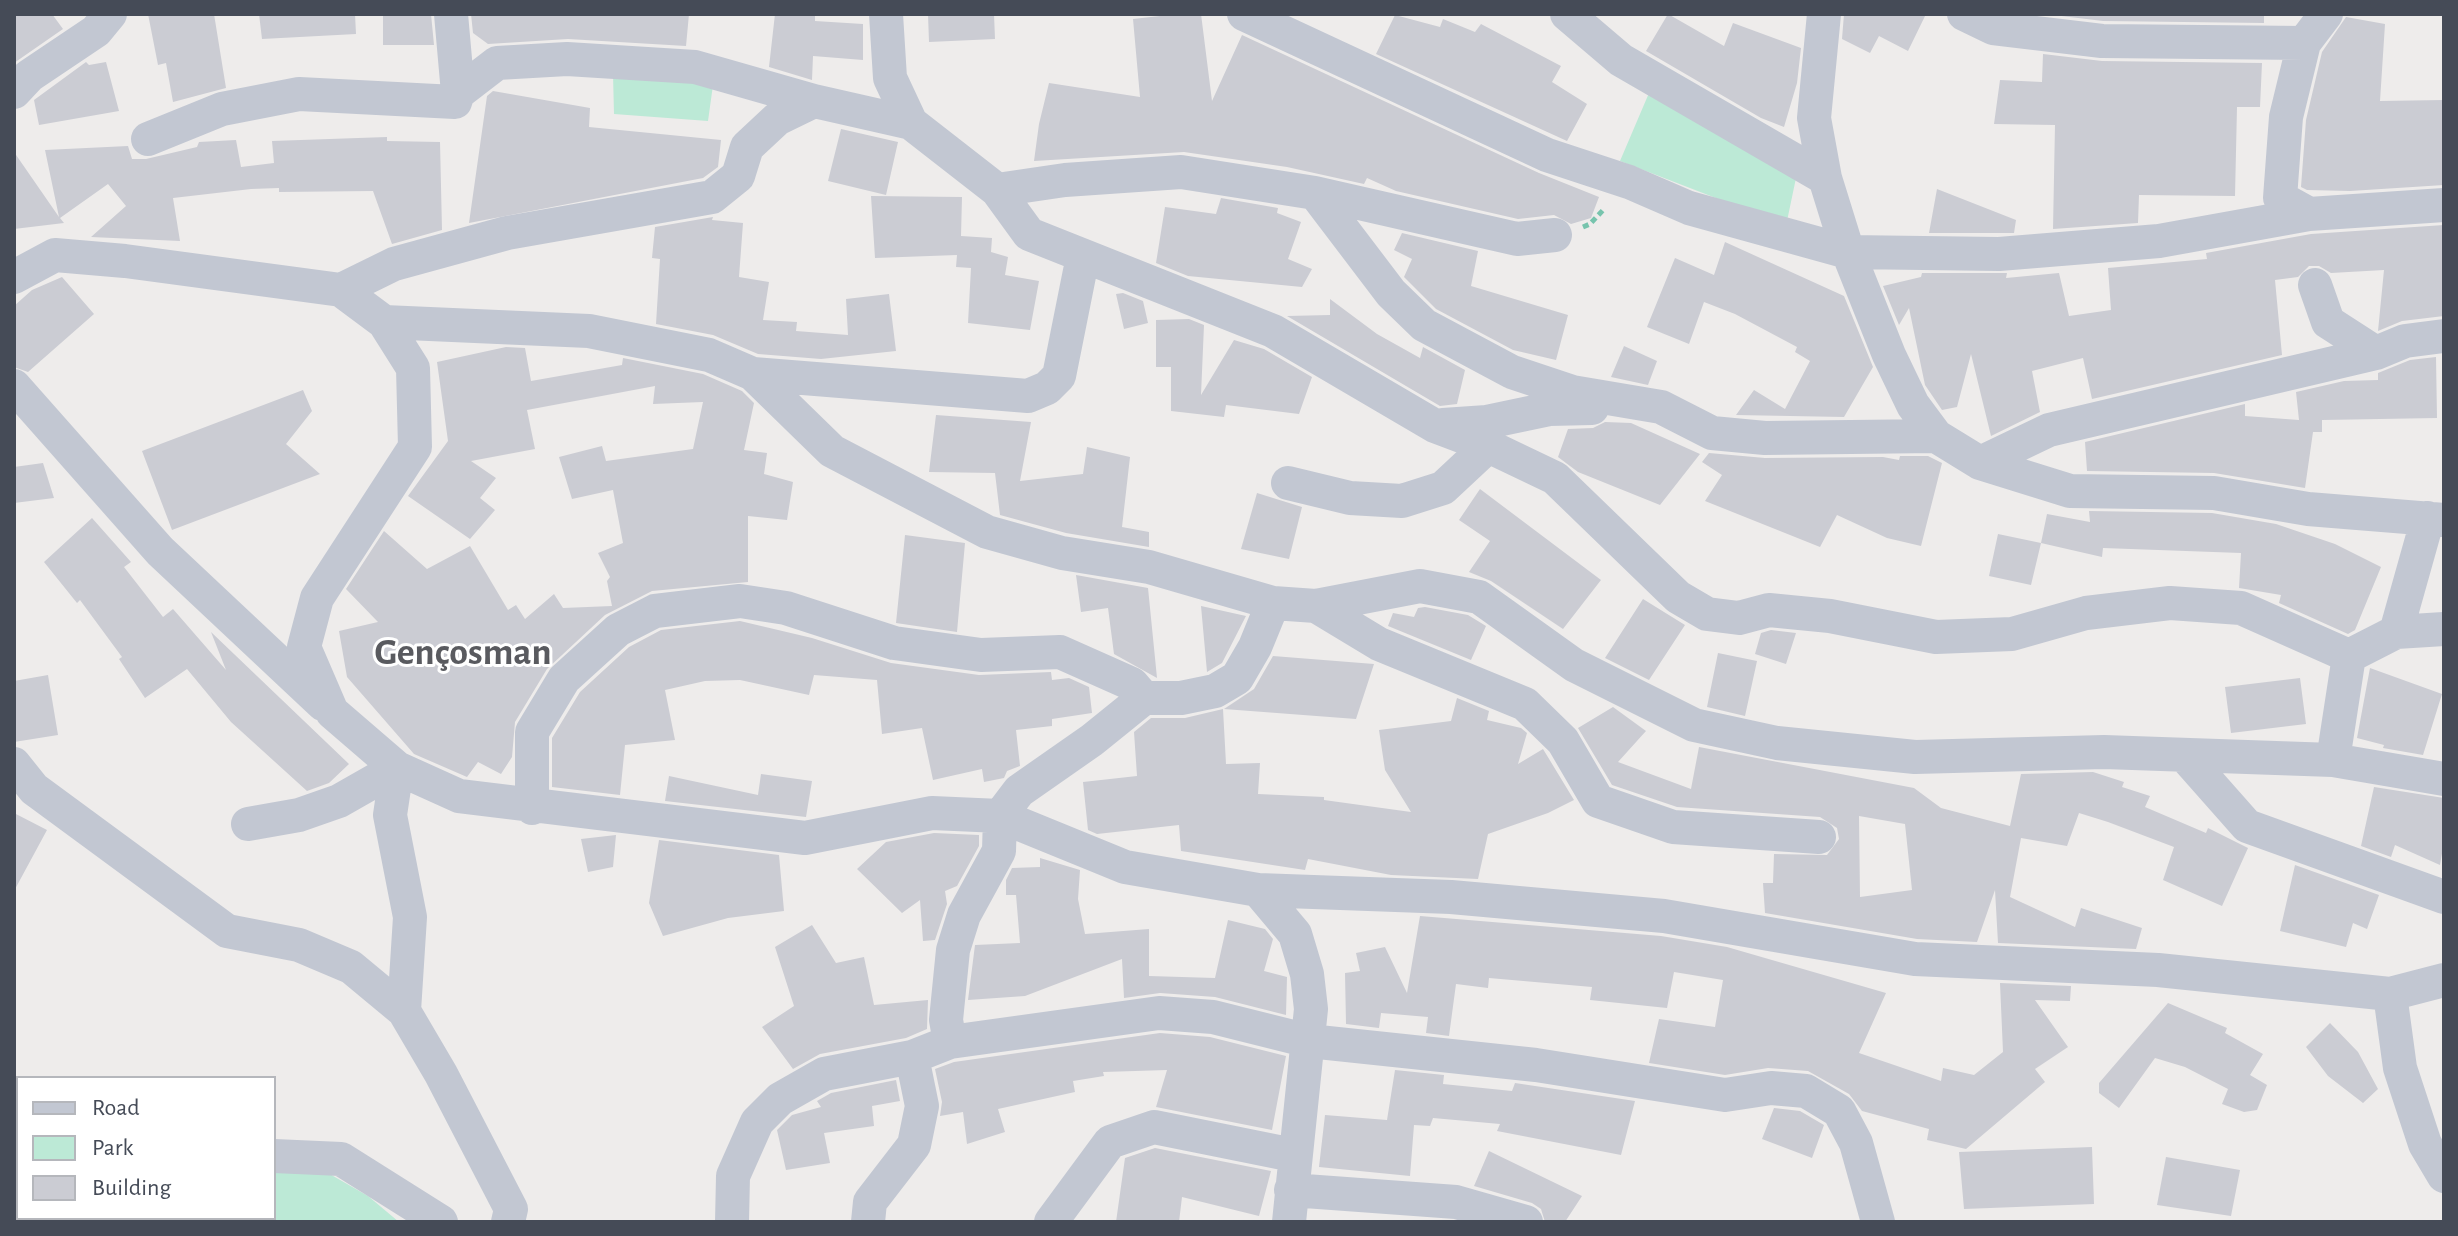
<!DOCTYPE html>
<html>
<head>
<meta charset="utf-8">
<style>
  body { margin:0 }
  #map { position:relative; width:2458px; height:1236px; overflow:hidden; background:#eeeceb; font-family:"Alegreya Sans",sans-serif }
  canvas { display:block }
  .frame { position:absolute; inset:0; border:16px solid #454b57; pointer-events:none }
  .legend { position:absolute; left:16px; top:1076px; width:260px; height:144px; box-sizing:border-box; background:#fff; border:2px solid #b5b7bc; margin:0; padding:10px 14px; list-style:none; font-size:24px; color:#454b57 }
  .legend li { display:flex; align-items:center; gap:16px; height:40px }
  .legend b { width:40px; border:2px solid #b5b7bc }
</style>
</head>
<body>
<div id="map">
<canvas width="2458" height="1236"></canvas>
<div class="frame"></div>
<ul class="legend">
<li><b style="height:10px;background:#c2c7d2"></b>Road</li>
<li><b style="height:22px;background:#bce9d6"></b>Park</li>
<li><b style="height:22px;background:#cbccd3"></b>Building</li>
</ul>
</div>
<script>
const ctx = document.querySelector('canvas').getContext('2d');
ctx.lineJoin = 'round';
function fillPath(path, color) {
  ctx.fillStyle = color;
  ctx.fill(path, 'evenodd');
}
function toPath(rows) {
  const path = new Path2D();
  for (const r of rows) {
    path.moveTo(r[0], r[1]);
    for (let i = 2; i < r.length; i += 2) path.lineTo(r[i], r[i + 1]);
  }
  return path;
}
function trace(path, color, width, dash) {
  ctx.strokeStyle = color;
  ctx.lineWidth = width;
  ctx.lineCap = dash ? 'butt' : 'round';
  ctx.setLineDash(dash || []);
  ctx.stroke(path);
}
function drawText(font, color, halo, rows, align = 'center') {
  ctx.font = font + ' "Alegreya Sans",sans-serif';
  ctx.lineWidth = 6;
  ctx.setLineDash([]);
  ctx.textBaseline = 'middle';
  ctx.strokeStyle = halo;
  ctx.fillStyle = color;
  for (const [text, x, y, turn = 0] of rows) {
    ctx.save();
    ctx.translate(x, y);
    ctx.rotate((+turn || 0) * Math.PI / 180);
    ctx.textAlign = isNaN(turn) ? turn : align;
    if (halo) ctx.strokeText(text, 0, 0);
    ctx.fillText(text, 0, 0);
    ctx.restore();
  }
}
const green = toPath([
  [613,74,713,85,708,121,614,114],
  [1649,93,1796,178,1787,221,1721,200,1620,161],
  [274,1142,368,1196,399,1222,136,1222,133,1218,274,1218]
]);
const building = toPath([
  [14,14,52,14,63,29,14,63],
  [148,14,214,14,226,88,173,102,166,63,158,65],
  [259,14,355,14,356,34,262,39],
  [383,14,431,14,434,45,383,45],
  [471,14,689,14,686,46,568,39,488,44,473,33],
  [775,14,815,14,815,21,863,24,863,60,813,56,812,80,769,67],
  [928,14,994,14,995,39,929,42],
  [1178,14,1201,14,1212,101,1242,35,1539,173,1599,197,1591,218,1571,224,1554,215,1518,219,1396,191,1367,178,1364,184,1287,167,1184,152,1034,161,1039,124,1049,83,1140,97,1133,19],
  [1668,14,1724,46,1733,23,1801,48,1797,83,1784,127,1761,118,1646,51],
  [1844,14,1926,14,1908,51,1879,36,1870,53,1842,39],
  [2045,14,2264,14,2264,23,2103,21],
  [1395,15,1440,27,1443,19,1475,32,1481,24,1561,66,1552,82,1587,104,1567,141,1376,54],
  [2346,17,2385,24,2380,101,2444,100,2444,185,2350,191,2307,190,2301,187,2306,120,2322,52],
  [2043,54,2102,61,2262,63,2260,107,2237,107,2235,196,2139,195,2138,223,2053,229,2055,125,1994,124,2000,80,2042,82],
  [86,62,89,65,106,62,119,111,39,125,34,100],
  [493,91,590,108,589,127,721,140,718,167,703,178,469,223,487,96],
  [841,129,898,142,886,195,828,181],
  [387,137,387,141,440,142,442,230,392,244,373,191,279,192,279,188,251,189,173,198,180,241,91,237,126,206,108,184,60,218,64,223,14,229,14,152,59,217,45,150,128,146,132,159,146,159,197,147,199,142,236,140,241,167,274,163,272,141],
  [1937,189,2016,220,2014,233,1929,233],
  [871,196,962,197,961,236,992,238,991,252,1008,257,1005,275,1039,281,1030,330,968,323,971,268,956,267,957,255,875,258],
  [1221,198,1278,208,1277,213,1301,222,1288,259,1312,269,1302,287,1188,276,1156,263,1165,207,1216,214],
  [713,217,712,220,743,223,739,277,769,282,763,320,797,322,796,331,848,335,846,299,889,294,896,351,821,359,758,354,713,335,656,324,660,259,652,258,655,227],
  [2444,225,2444,316,2402,321,2378,331,2384,270,2331,273,2319,266,2309,266,2298,277,2275,280,2282,355,2092,399,2083,358,2032,371,2040,412,1991,436,1971,354,1957,407,1942,410,1925,385,1909,308,1899,325,1883,286,1921,277,1922,273,2007,273,2006,278,2059,273,2069,316,2111,310,2108,268,2207,259,2206,253,2311,234],
  [1402,233,1478,251,1471,286,1568,315,1556,360,1513,350,1436,309,1404,277,1412,259,1394,250],
  [1725,242,1844,296,1873,367,1844,417,1736,415,1754,390,1785,409,1810,361,1795,352,1797,347,1735,314,1704,302,1689,344,1647,327,1675,258,1714,275],
  [62,277,94,314,28,372,14,367,14,306,32,290],
  [1123,293,1143,301,1148,323,1124,329,1116,294],
  [1330,299,1377,334,1420,358,1423,347,1465,370,1457,404,1440,406,1287,316,1330,315],
  [1189,319,1204,325,1201,395,1234,340,1264,349,1312,377,1299,414,1226,405,1224,417,1171,411,1171,367,1156,367,1156,320],
  [1624,346,1657,361,1648,385,1611,377],
  [506,347,525,348,531,381,622,365,623,358,703,374,742,391,754,403,744,450,767,453,764,474,793,482,787,520,748,516,748,582,652,591,605,615,547,669,515,722,512,757,501,774,478,762,467,777,414,754,347,677,339,631,378,622,346,589,384,531,427,569,470,546,508,610,516,605,525,619,554,594,563,608,612,606,607,581,610,577,598,553,623,543,613,490,572,499,559,457,602,446,606,461,693,449,703,402,653,404,655,386,527,410,535,449,471,461,496,478,480,498,495,510,470,539,408,496,448,441,437,362],
  [2436,357,2437,418,2322,420,2322,432,2313,432,2305,488,2214,473,2087,471,2085,442,2245,404,2245,416,2299,420,2296,392,2344,381,2378,380,2378,373,2410,360],
  [303,390,312,411,286,444,320,474,172,530,142,451],
  [936,415,1031,422,1020,481,1083,474,1087,447,1130,457,1122,527,1149,532,1149,547,1066,533,1000,515,995,473,929,472],
  [1605,422,1631,423,1700,454,1660,505,1578,472,1558,457,1568,429,1593,428],
  [1709,453,1765,458,1883,457,1899,460,1900,456,1928,456,1942,463,1921,546,1887,538,1837,515,1820,547,1705,501,1722,475,1702,462],
  [43,463,54,498,14,503,14,467],
  [1480,489,1601,580,1563,629,1491,581,1469,572,1490,541,1459,520],
  [1257,493,1302,507,1289,559,1241,549],
  [2089,511,2212,513,2276,524,2335,544,2381,567,2355,630,2348,634,2279,603,2281,595,2239,588,2241,553,2103,548,2102,557,2041,543,2047,514,2090,522],
  [92,518,131,562,124,567,163,617,173,609,226,670,211,632,349,764,329,783,307,791,231,722,187,669,145,698,119,659,122,657,80,600,77,603,44,562],
  [1998,534,2041,543,2031,585,1989,576],
  [905,535,965,543,957,632,896,623],
  [1076,575,1148,588,1157,678,1114,654,1108,608,1081,612],
  [1643,599,1685,625,1649,680,1605,658],
  [1201,606,1246,616,1222,663,1207,672],
  [1425,607,1468,615,1486,626,1471,660,1388,626,1393,613,1414,617,1418,608],
  [740,621,812,638,891,663,979,675,1051,672,1052,680,1069,678,1089,687,1092,713,1052,719,1052,726,1016,730,1020,766,1007,771,1004,778,984,782,982,769,933,780,922,728,882,734,877,680,814,675,809,695,740,680,705,681,665,690,675,740,625,745,620,795,552,787,552,738,580,692,629,647,661,630],
  [1771,630,1796,633,1786,664,1755,654,1761,633],
  [1718,653,1757,661,1745,716,1707,707],
  [1273,656,1374,664,1356,719,1224,709,1254,689],
  [2370,668,2442,694,2423,755,2383,748,2384,745,2357,738],
  [48,675,58,735,14,742,14,681],
  [2300,678,2306,724,2231,733,2225,687],
  [1457,698,1489,711,1487,720,1521,728,1527,733,1518,764,1543,749,1574,800,1548,813,1488,834,1478,879,1391,875,1308,859,1305,870,1181,851,1179,825,1097,834,1088,830,1083,782,1137,776,1134,732,1151,718,1185,718,1223,709,1226,764,1260,763,1258,794,1324,797,1324,800,1411,812,1385,770,1379,730,1451,721],
  [1613,707,1646,731,1618,762,1691,789,1699,747,1914,788,1941,808,2010,826,2021,774,2093,772,2124,782,2122,787,2150,796,2145,807,2206,833,2208,828,2248,848,2222,906,2163,880,2174,847,2108,822,2079,813,2067,846,2021,838,2010,897,2075,927,2081,908,2142,928,2136,949,1998,943,1995,890,1977,942,1917,939,1765,913,1763,883,1773,883,1774,854,1827,855,1839,839,1837,828,1820,817,1677,807,1612,785,1578,728],
  [1859,816,1905,824,1912,890,1860,897],
  [761,774,812,781,806,817,665,801,669,776,758,795],
  [2374,787,2444,798,2444,842,2440,865,2395,845,2391,857,2361,846],
  [14,813,47,830,14,891],
  [934,833,979,835,979,846,957,886,945,891,947,904,935,940,923,941,920,900,902,913,857,869,886,842],
  [616,835,613,867,588,872,581,839],
  [659,840,779,855,784,911,728,918,663,936,649,903],
  [1040,858,1080,870,1078,899,1085,934,1149,929,1149,976,1215,978,1228,920,1265,929,1273,939,1264,971,1287,977,1286,1015,1215,997,1160,993,1124,998,1122,959,1025,996,968,1000,975,945,1020,943,1016,895,1006,895,1006,880,1012,868,1040,867],
  [2295,865,2379,895,2367,929,2353,923,2346,947,2280,931],
  [1420,916,1661,936,1727,947,1886,993,1859,1053,1941,1081,1943,1068,1974,1075,2003,1052,2000,983,2071,986,2070,1001,2035,1000,2068,1047,2035,1069,2045,1082,1966,1149,1927,1140,1929,1129,1862,1111,1849,1094,1808,1071,1768,1068,1725,1075,1649,1063,1659,1019,1715,1027,1723,980,1674,972,1667,1008,1590,1000,1592,987,1489,978,1488,988,1456,984,1449,1036,1426,1033,1428,1017,1381,1013,1379,1028,1346,1024,1345,973,1360,971,1356,953,1385,947,1407,993],
  [812,925,836,963,864,957,874,1005,928,1000,927,1029,906,1038,820,1054,793,1069,762,1027,794,1006,775,947],
  [2168,1003,2227,1028,2225,1033,2263,1054,2250,1075,2267,1085,2257,1110,2244,1112,2222,1104,2228,1089,2185,1067,2155,1058,2119,1108,2099,1093,2099,1083],
  [2330,1023,2358,1052,2378,1089,2363,1103,2328,1076,2306,1047],
  [1160,1033,1210,1037,1286,1056,1272,1130,1156,1107,1167,1070,1103,1072,1104,1076,1073,1081,1075,1092,998,1109,1005,1132,967,1144,963,1112,940,1116,942,1102,935,1069,954,1062],
  [1395,1070,1444,1075,1443,1084,1512,1091,1515,1083,1635,1101,1621,1155,1497,1131,1500,1124,1433,1118,1430,1126,1414,1125,1410,1176,1319,1167,1325,1115,1387,1120],
  [896,1080,900,1101,872,1106,874,1126,824,1133,830,1163,786,1170,777,1130,792,1115,821,1107,817,1101,831,1093],
  [1774,1108,1800,1111,1824,1125,1812,1158,1762,1139],
  [2092,1147,2094,1204,1964,1209,1959,1152],
  [1155,1148,1271,1171,1259,1216,1182,1197,1179,1222,1116,1222,1125,1158],
  [1489,1151,1582,1196,1565,1222,1545,1222,1541,1209,1532,1203,1474,1186],
  [2166,1157,2240,1170,2231,1216,2157,1205]
]);
const path = toPath([
  [1583,227,1590,224,1605,208]
]);
const minor = toPath([
  [451,14,458,93],
  [886,14,890,78,911,123,997,190,1029,234,1273,331,1435,426,1488,446,1555,478,1678,597,1707,614,1739,618,1769,610,1830,616,1936,637,2012,634,2086,613,2170,603,2241,608,2349,656,2396,632,2444,629],
  [1244,14,1547,155,1629,182,1689,208,1848,252,1999,254,2159,241,2309,214,2444,205],
  [1567,14,1621,60,1825,178],
  [1824,14,1814,118,1825,178,1848,252,1889,355,1913,405,1936,436,1980,463,2070,491,2214,493,2308,509,2444,520],
  [1964,14,1993,28,2102,41,2304,43],
  [14,92,29,76,96,31,110,14],
  [148,139,222,109,299,94,455,102,458,93,497,63,567,59,695,67,814,101],
  [997,190,1065,180,1181,172,1315,193,1517,239,1555,235],
  [1315,193,1391,293,1424,325,1512,372,1572,392,1661,407,1712,433,1765,438,1936,436],
  [2309,214,2280,198,2286,117,2304,43,2326,14],
  [14,277,55,255,125,261,341,290,384,322,413,368,415,447,317,598,304,647,332,712,397,768,459,796,805,838,932,813,1000,816,1125,867,1258,890,1295,934,1307,974,1311,1009,1289,1222],
  [2315,285,2328,322,2376,353],
  [341,290,394,264,507,233,712,197,738,176,747,147,777,119,814,101,911,123],
  [384,322,589,331,709,355,753,374,832,451,987,532,1062,553,1149,567,1273,603,1316,606,1379,644,1525,704,1563,741,1598,801,1673,827,1819,837],
  [753,374,1028,396,1047,388,1059,376,1083,256],
  [14,386,160,551,323,704],
  [1443,425,1487,422,1549,409,1592,408],
  [1980,463,2049,430,2376,353,2405,341,2444,336],
  [1288,483,1350,498,1402,501,1443,488,1488,446],
  [1316,606,1420,586,1479,597,1574,665,1694,725,1777,743,1915,757,2104,752,2333,760,2444,779],
  [2396,632,2428,518],
  [2186,757,2247,826,2444,897],
  [2333,760,2349,656],
  [14,764,34,789,227,931,299,945,351,967,404,1011,441,1074,511,1209,508,1222],
  [397,768,390,815,410,917,404,1011],
  [532,808,532,732,564,679,618,630,655,611,740,601,786,608,894,643,981,655,1060,652,1132,684,1144,698],
  [248,824,299,815,339,801,397,768],
  [1258,890,1451,897,1664,916,1915,959,2158,970,2390,994,2444,980],
  [2390,994,2400,1068,2425,1144,2444,1176],
  [950,1042,946,1020,953,950,964,915,999,851,1000,816,1019,791,1092,740,1144,698,1181,698,1215,691,1237,678,1255,647,1273,603],
  [14,1143,18,1145],
  [274,1156,341,1159,441,1222],
  [1291,1190,1456,1202,1526,1222],
  [86,1218,90,1222],
  [732,1222,733,1176,757,1122,780,1099,824,1074,912,1057,950,1042,1159,1013,1213,1017,1309,1041,1536,1065,1725,1095,1771,1088,1806,1091,1839,1111,1856,1143,1878,1222],
  [868,1222,870,1202,914,1145,922,1106,912,1057],
  [1051,1222,1110,1142,1154,1127,1293,1155]
]);
const districtNames = [
  ["Gençosman",463,653]
];
fillPath(green, '#bce9d6');
fillPath(building, '#cbccd3');
trace(path, '#77c4ad', 5, [6, 4]);
trace(minor, '#c2c7d2', 34);
drawText('bold 38px', '#595a5f', '#fff', districtNames);
</script>
</body>
</html>
